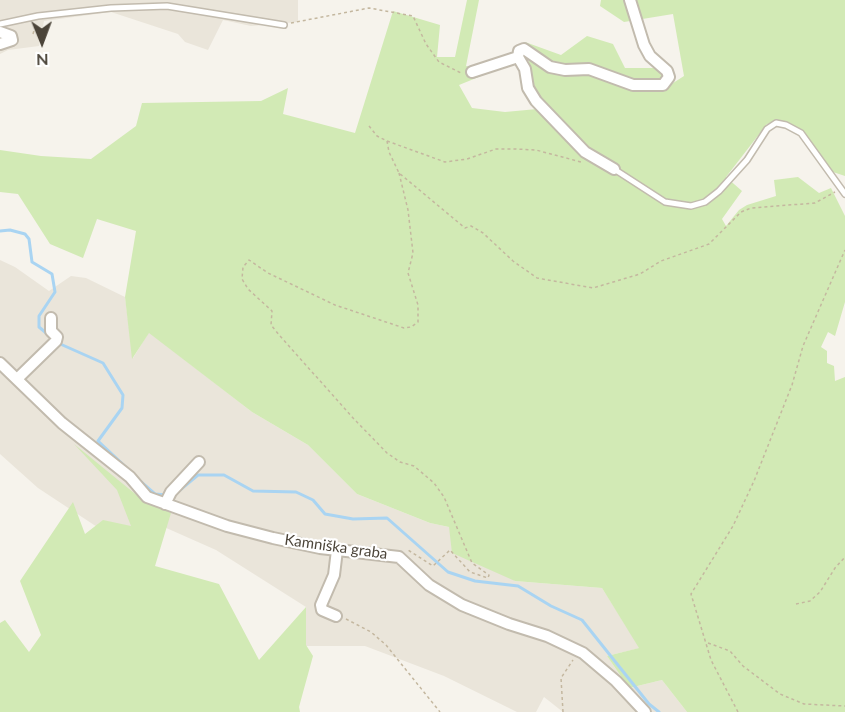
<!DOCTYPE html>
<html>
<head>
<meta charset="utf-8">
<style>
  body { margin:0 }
  #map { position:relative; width:845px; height:712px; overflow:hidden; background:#f6f3ec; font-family:Lato,sans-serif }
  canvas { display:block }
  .north { position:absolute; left:12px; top:12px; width:60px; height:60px; -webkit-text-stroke:4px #fff; paint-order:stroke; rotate:179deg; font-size:16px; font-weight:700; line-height:24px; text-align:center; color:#4b4439 }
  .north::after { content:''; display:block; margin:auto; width:21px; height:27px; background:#4b4439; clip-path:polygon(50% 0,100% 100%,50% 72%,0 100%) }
</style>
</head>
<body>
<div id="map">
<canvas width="845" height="712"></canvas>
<div class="north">N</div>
</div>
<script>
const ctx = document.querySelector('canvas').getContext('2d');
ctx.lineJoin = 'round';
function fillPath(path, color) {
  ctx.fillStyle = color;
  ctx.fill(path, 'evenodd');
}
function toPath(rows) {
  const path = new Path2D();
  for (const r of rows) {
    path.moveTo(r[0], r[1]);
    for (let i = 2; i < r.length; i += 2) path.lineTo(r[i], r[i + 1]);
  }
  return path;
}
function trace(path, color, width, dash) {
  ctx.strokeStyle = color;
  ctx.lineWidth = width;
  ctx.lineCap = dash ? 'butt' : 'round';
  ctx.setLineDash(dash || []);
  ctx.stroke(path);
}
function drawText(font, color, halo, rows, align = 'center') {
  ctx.font = font + ' Lato,sans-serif';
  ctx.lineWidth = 4.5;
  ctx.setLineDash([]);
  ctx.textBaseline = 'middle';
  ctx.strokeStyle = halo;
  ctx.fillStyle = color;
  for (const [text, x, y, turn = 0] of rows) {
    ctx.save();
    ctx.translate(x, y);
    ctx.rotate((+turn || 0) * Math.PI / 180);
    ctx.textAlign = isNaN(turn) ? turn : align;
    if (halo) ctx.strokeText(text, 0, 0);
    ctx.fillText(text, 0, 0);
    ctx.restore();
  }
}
const residential = toPath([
  [0,0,298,0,298,22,251,26,223,20,208,50,185,42,178,34,111,12,44,21,39,46,8,50,0,54],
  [0,260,15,267,49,291,71,276,86,278,125,297,133,358,149,332,252,412,308,445,357,494,430,523,449,527,515,581,602,588,640,648,607,656,629,688,662,680,687,712,563,712,544,697,536,712,517,712,444,676,365,646,306,646,306,607,216,550,155,523,129,548,38,488,0,454]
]);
const green = toPath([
  [467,0,479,0,466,66,491,72,459,85,472,108,505,112,548,108,534,87,525,42,561,55,587,36,613,44,625,68,655,68,670,85,684,76,673,14,624,22,600,6,601,0,845,0,845,176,830,171,807,136,785,122,767,124,726,177,742,191,722,219,726,226,739,210,747,205,776,196,774,180,798,177,819,193,831,188,845,216,845,302,835,336,828,332,821,347,827,351,827,363,834,366,835,381,845,377,845,712,687,712,662,680,629,688,607,656,639,648,602,588,515,581,452,553,449,527,430,523,357,494,308,445,252,412,149,333,132,359,125,297,136,231,97,219,83,258,50,244,18,194,0,192,0,150,41,156,91,159,136,126,142,103,261,101,288,88,283,114,355,133,393,11,440,25,437,57,455,57],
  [74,444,139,497,171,513,155,566,219,584,259,660,306,607,306,645,313,656,299,707,300,712,0,712,0,623,5,620,29,652,41,635,20,581,73,502,85,534,103,520,131,526,117,490]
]);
const stream = toPath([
  [0,231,10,230,25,234,29,239,32,262,52,274,55,292,39,316,39,327,58,343,103,363,123,395,122,408,98,441,129,470],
  [140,481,155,494,167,495],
  [174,495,198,475,224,475,253,491,296,492,313,500,325,514,353,519,387,518,448,572,475,581,518,586,551,606,582,620,649,704,659,712]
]);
const path = toPath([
  [291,23,369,8,413,16,426,44,439,62,461,73],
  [33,34,36,23],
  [369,126,377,136,387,141,445,162,467,159,496,149,515,149,536,150,581,162],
  [387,141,389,152,399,173,465,228,471,226,483,233,513,261,537,278,593,288,640,274,661,261,709,244,741,212,751,208,815,203,835,192],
  [399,173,408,210,413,253,408,273,418,305,418,322,411,327,404,328,335,305,268,273,249,260,243,267,242,279,248,289,272,311,271,325,280,336,354,419,387,453,400,462,414,466,434,483,444,497,472,563,489,575,488,578,470,572,450,550,433,566,408,550],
  [796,604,810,601,820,592,835,568,845,557],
  [346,619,371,632,386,645,440,712],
  [708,643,730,651,743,666,780,694,804,704,845,706],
  [563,712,561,678,573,660],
  [738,712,711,660,691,594,733,526,754,481,792,385,803,346,845,250]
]);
const service = toPath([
  [0,24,38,16,111,8,167,6,284,25],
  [614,169,665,202,691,206,705,202,719,191,747,160,767,129,776,123,786,125,801,133,845,194]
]);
const minor = toPath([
  [0,32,11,36,12,40,0,44],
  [518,57,525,69,528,88,536,101,585,152,614,169],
  [472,72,518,57,519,51,524,49,550,67,565,70,589,69,633,85,663,85,669,77,667,71,650,56,644,45,630,0],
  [0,363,62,423,130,477,147,497,227,526,273,538,320,548,399,557,429,585,462,605,509,624,547,636,583,653,616,681,645,712],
  [17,379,56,341,57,337,51,331,51,318],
  [165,504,171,492,199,462],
  [336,616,322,610,321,605,334,575,337,550]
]);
const streetNames = [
  ["Kamniška graba",336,547,8]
];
fillPath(residential, '#eae5da');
fillPath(green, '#d2eab5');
trace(stream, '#a9d4f2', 3);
trace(service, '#c2bbae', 8);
trace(minor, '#c2bbae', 14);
trace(path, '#c4b79f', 1.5, [3, 3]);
trace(service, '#fff', 5);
trace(minor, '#fff', 10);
drawText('15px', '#4b4439', '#fff', streetNames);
</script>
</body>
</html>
